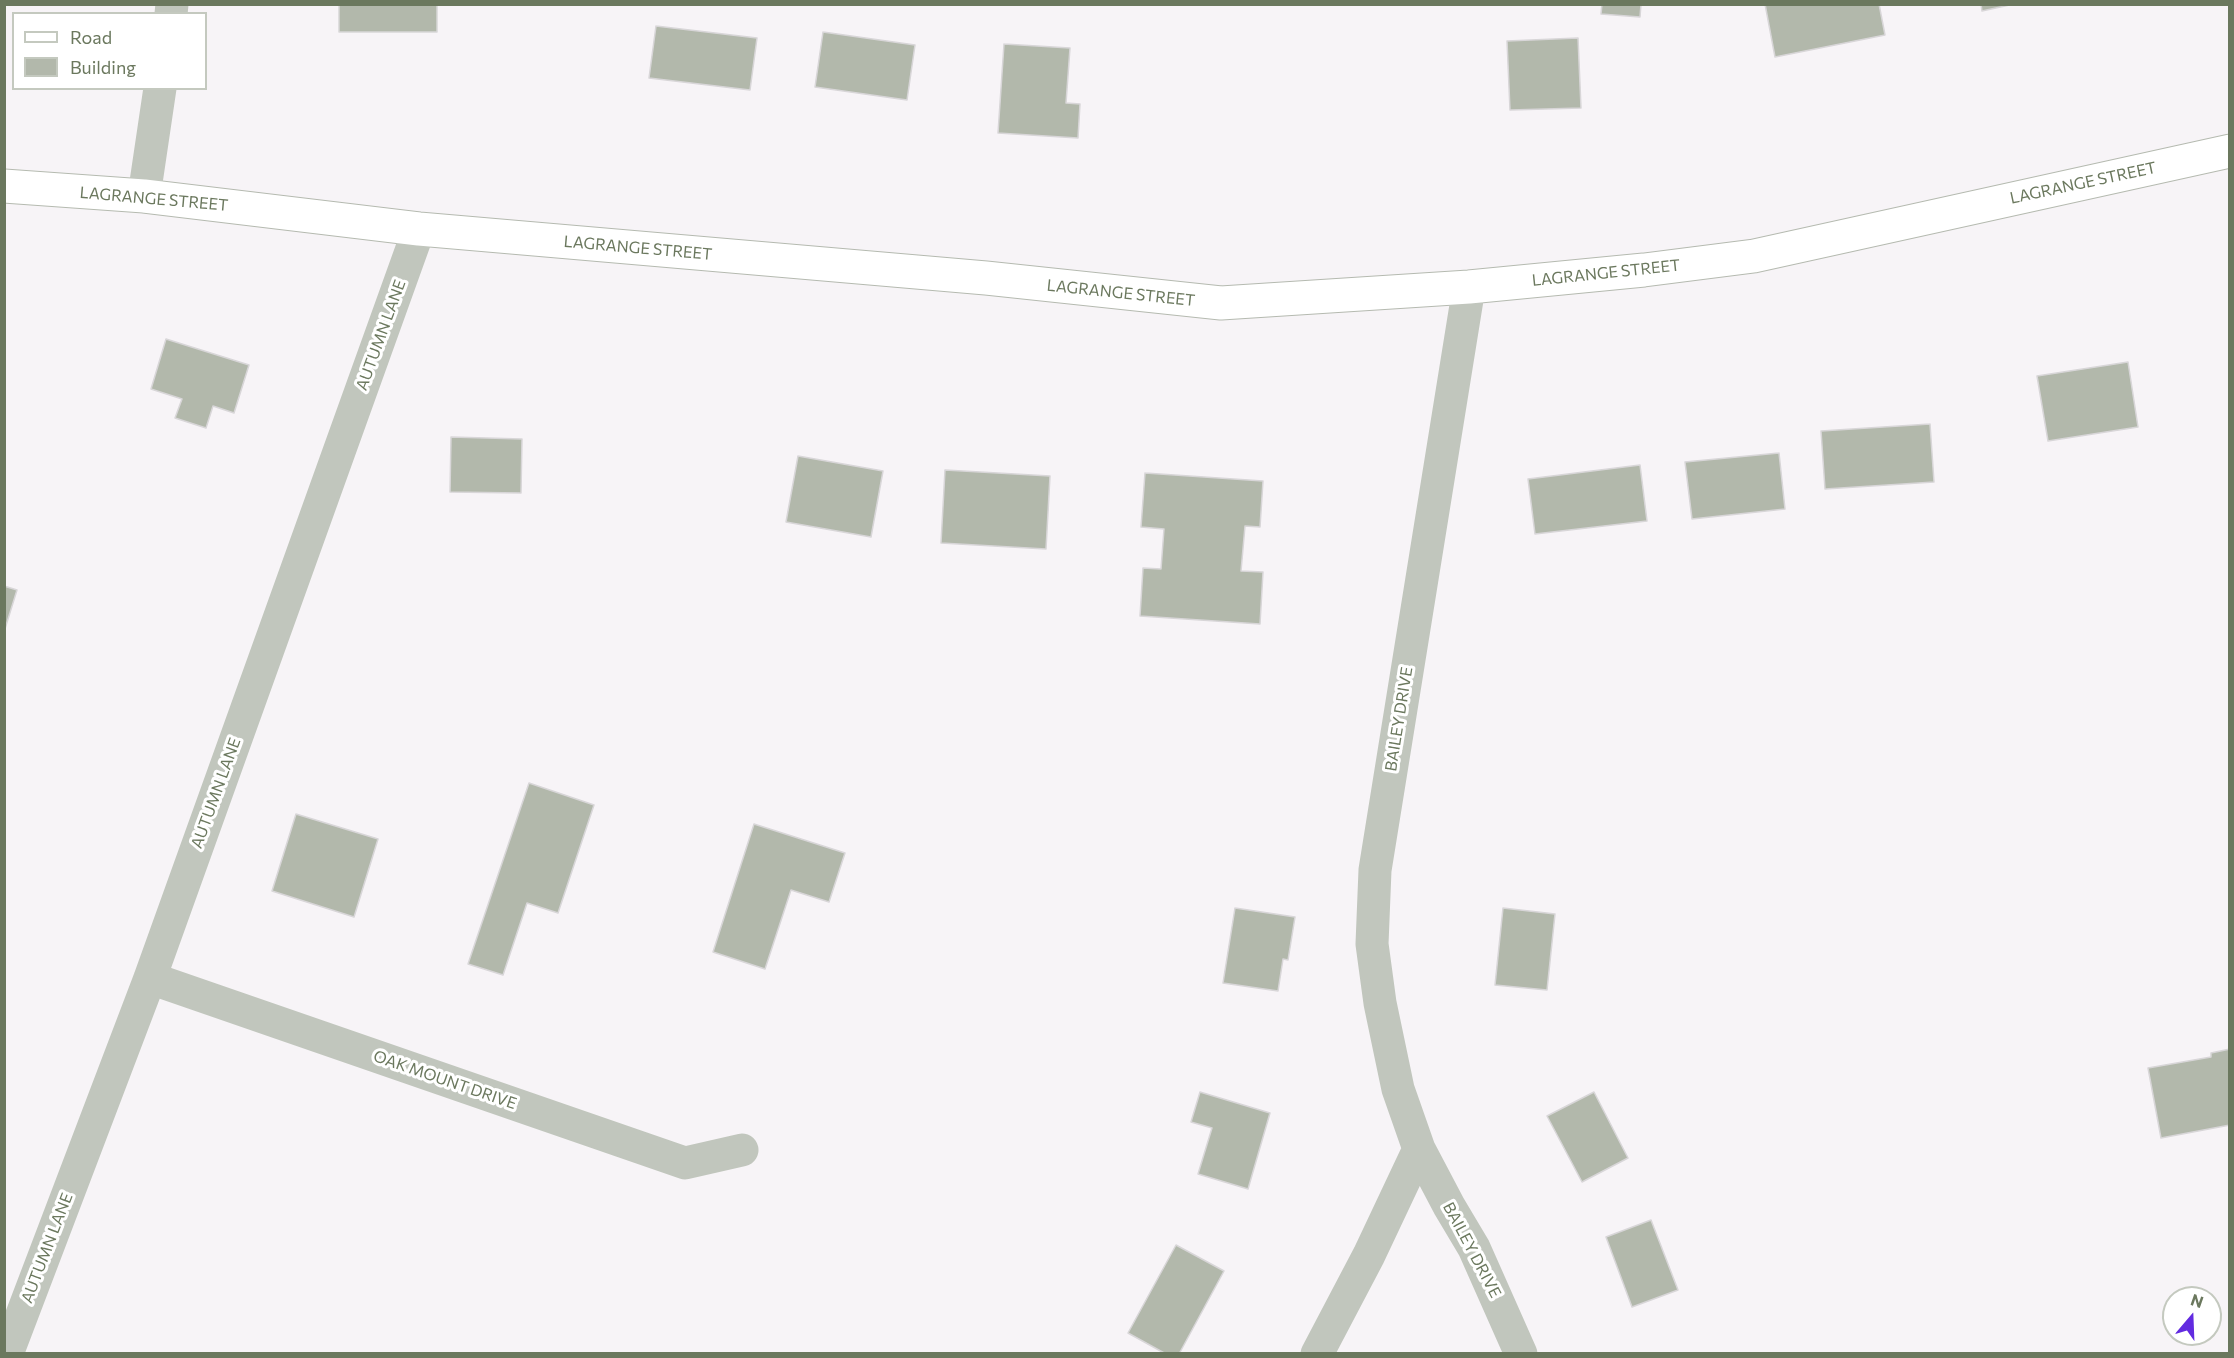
<!DOCTYPE html>
<html>
<head>
<meta charset="utf-8">
<style>
  body { margin:0 }
  #map { position:relative; width:2234px; height:1358px; overflow:hidden; background:#f7f4f7; font-family:Commissioner,sans-serif }
  canvas { display:block }
  .frame { position:absolute; inset:0; border:6px solid #6b785e; pointer-events:none }
  .legend { position:absolute; left:12px; top:12px; width:195px; height:78px; box-sizing:border-box; background:#fff; border:2px solid #c4c9bf; margin:0; padding:8px 10px; list-style:none; font-size:18px; color:#6b785e }
  .legend li { display:flex; align-items:center; gap:12px; height:30px }
  .legend b { width:30px; border:2px solid #c4c9bf }
  .north { position:absolute; left:2162px; top:1286px; width:60px; height:60px; box-sizing:border-box; background:#fff; border:2px solid #c4c9bf; border-radius:50%; rotate:19deg; font-size:16px; font-weight:700; line-height:24px; text-align:center; color:#6b785e }
  .north::after { content:''; display:block; margin:auto; width:21px; height:27px; background:#622be0; clip-path:polygon(50% 0,100% 100%,50% 72%,0 100%) }
</style>
</head>
<body>
<div id="map">
<canvas width="2234" height="1358"></canvas>
<div class="frame"></div>
<ul class="legend">
<li><b style="height:8px;background:#fff"></b>Road</li>
<li><b style="height:16px;background:#b2b8ab"></b>Building</li>
</ul>
<div class="north">N</div>
</div>
<script>
const ctx = document.querySelector('canvas').getContext('2d');
ctx.lineJoin = 'round';
function fillPath(path, color) {
  ctx.fillStyle = color;
  ctx.fill(path, 'evenodd');
}
function toPath(rows) {
  const path = new Path2D();
  for (const r of rows) {
    path.moveTo(r[0], r[1]);
    for (let i = 2; i < r.length; i += 2) path.lineTo(r[i], r[i + 1]);
  }
  return path;
}
function trace(path, color, width, dash) {
  ctx.strokeStyle = color;
  ctx.lineWidth = width;
  ctx.lineCap = dash ? 'butt' : 'round';
  ctx.setLineDash(dash || []);
  ctx.stroke(path);
}
function drawText(font, color, halo, rows, align = 'center') {
  ctx.font = font + ' Commissioner,sans-serif';
  ctx.lineWidth = 6;
  ctx.setLineDash([]);
  ctx.textBaseline = 'middle';
  ctx.strokeStyle = halo;
  ctx.fillStyle = color;
  for (const [text, x, y, turn = 0] of rows) {
    ctx.save();
    ctx.translate(x, y);
    ctx.rotate((+turn || 0) * Math.PI / 180);
    ctx.textAlign = isNaN(turn) ? turn : align;
    if (halo) ctx.strokeText(text, 0, 0);
    ctx.fillText(text, 0, 0);
    ctx.restore();
  }
}
const building = toPath([
  [339,4,437,4,437,32,339,32,339,4],
  [1602,4,1641,4,1640,17,1601,14,1602,4],
  [1765,4,1879,4,1885,35,1775,57,1765,4],
  [1981,4,2014,4,1982,11,1981,4],
  [656,26,757,38,750,90,649,78,656,26],
  [823,32,915,45,907,100,815,87,823,32],
  [1578,38,1581,108,1510,110,1507,41,1578,38],
  [1004,44,1070,48,1066,103,1080,104,1078,138,998,133,1004,44],
  [166,339,249,365,234,413,213,406,206,428,175,418,182,399,151,389,166,339],
  [2128,362,2138,427,2048,441,2037,376,2128,362],
  [1930,424,1934,482,1825,489,1821,431,1930,424],
  [451,437,522,439,521,493,450,492,451,437],
  [1779,453,1785,509,1692,519,1685,462,1779,453],
  [798,456,883,471,871,537,786,522,798,456],
  [1640,465,1647,521,1535,534,1528,479,1640,465],
  [945,470,1050,476,1046,549,941,543,945,470],
  [1145,473,1263,481,1260,527,1245,526,1241,571,1263,572,1260,624,1140,616,1143,568,1161,569,1164,529,1141,527,1145,473],
  [4,586,17,590,4,632,4,586],
  [529,783,594,805,558,913,527,903,503,975,468,964,529,783],
  [296,814,378,839,354,917,272,891,296,814],
  [754,824,845,853,829,902,791,890,765,969,713,952,754,824],
  [1235,908,1295,917,1288,960,1283,959,1278,991,1223,983,1235,908],
  [1503,908,1555,914,1547,990,1495,985,1503,908],
  [2230,1049,2230,1125,2161,1138,2148,1068,2211,1057,2211,1053,2230,1049],
  [1200,1092,1270,1113,1248,1189,1198,1174,1212,1128,1191,1122,1200,1092],
  [1594,1092,1628,1158,1582,1182,1547,1116,1594,1092],
  [1651,1220,1678,1290,1632,1307,1606,1237,1651,1220],
  [1176,1245,1224,1271,1179,1354,1166,1354,1128,1333,1176,1245]
]);
const street = toPath([
  [171,14,172,4],
  [144,196,160,88],
  [1469,287,1375,870,1372,944,1380,1003,1398,1089,1419,1149,1449,1206,1474,1248,1521,1354],
  [150,978,685,1163,742,1150],
  [7,1354,150,978,419,229],
  [1317,1354,1369,1255,1419,1149]
]);
const secondary = toPath([
  [4,186,144,196,419,229,986,278,1221,303,1469,287,1644,270,1754,256,2230,151]
]);
const streetNames = [
  ["LAGRANGE STREET",2083,183,-12],
  ["LAGRANGE STREET",154,199,5],
  ["LAGRANGE STREET",638,248,5],
  ["LAGRANGE STREET",1606,273,-6],
  ["LAGRANGE STREET",1121,293,6],
  ["AUTUMN LANE",381,335,-70],
  ["BAILEY DRIVE",1399,719,-81],
  ["AUTUMN LANE",216,793,-70],
  ["OAK MOUNT DRIVE",445,1080,19],
  ["AUTUMN LANE",47,1248,-69],
  ["BAILEY DRIVE",1472,1250,62]
];
fillPath(building, '#b2b8ab');
trace(building, '#d8d6d8', 1.5);
trace(secondary, '#b5bab0', 35);
trace(street, '#c1c6bd', 33);
trace(secondary, '#fff', 33);
drawText('16px', '#6b785e', '#fff', streetNames);
</script>
</body>
</html>
